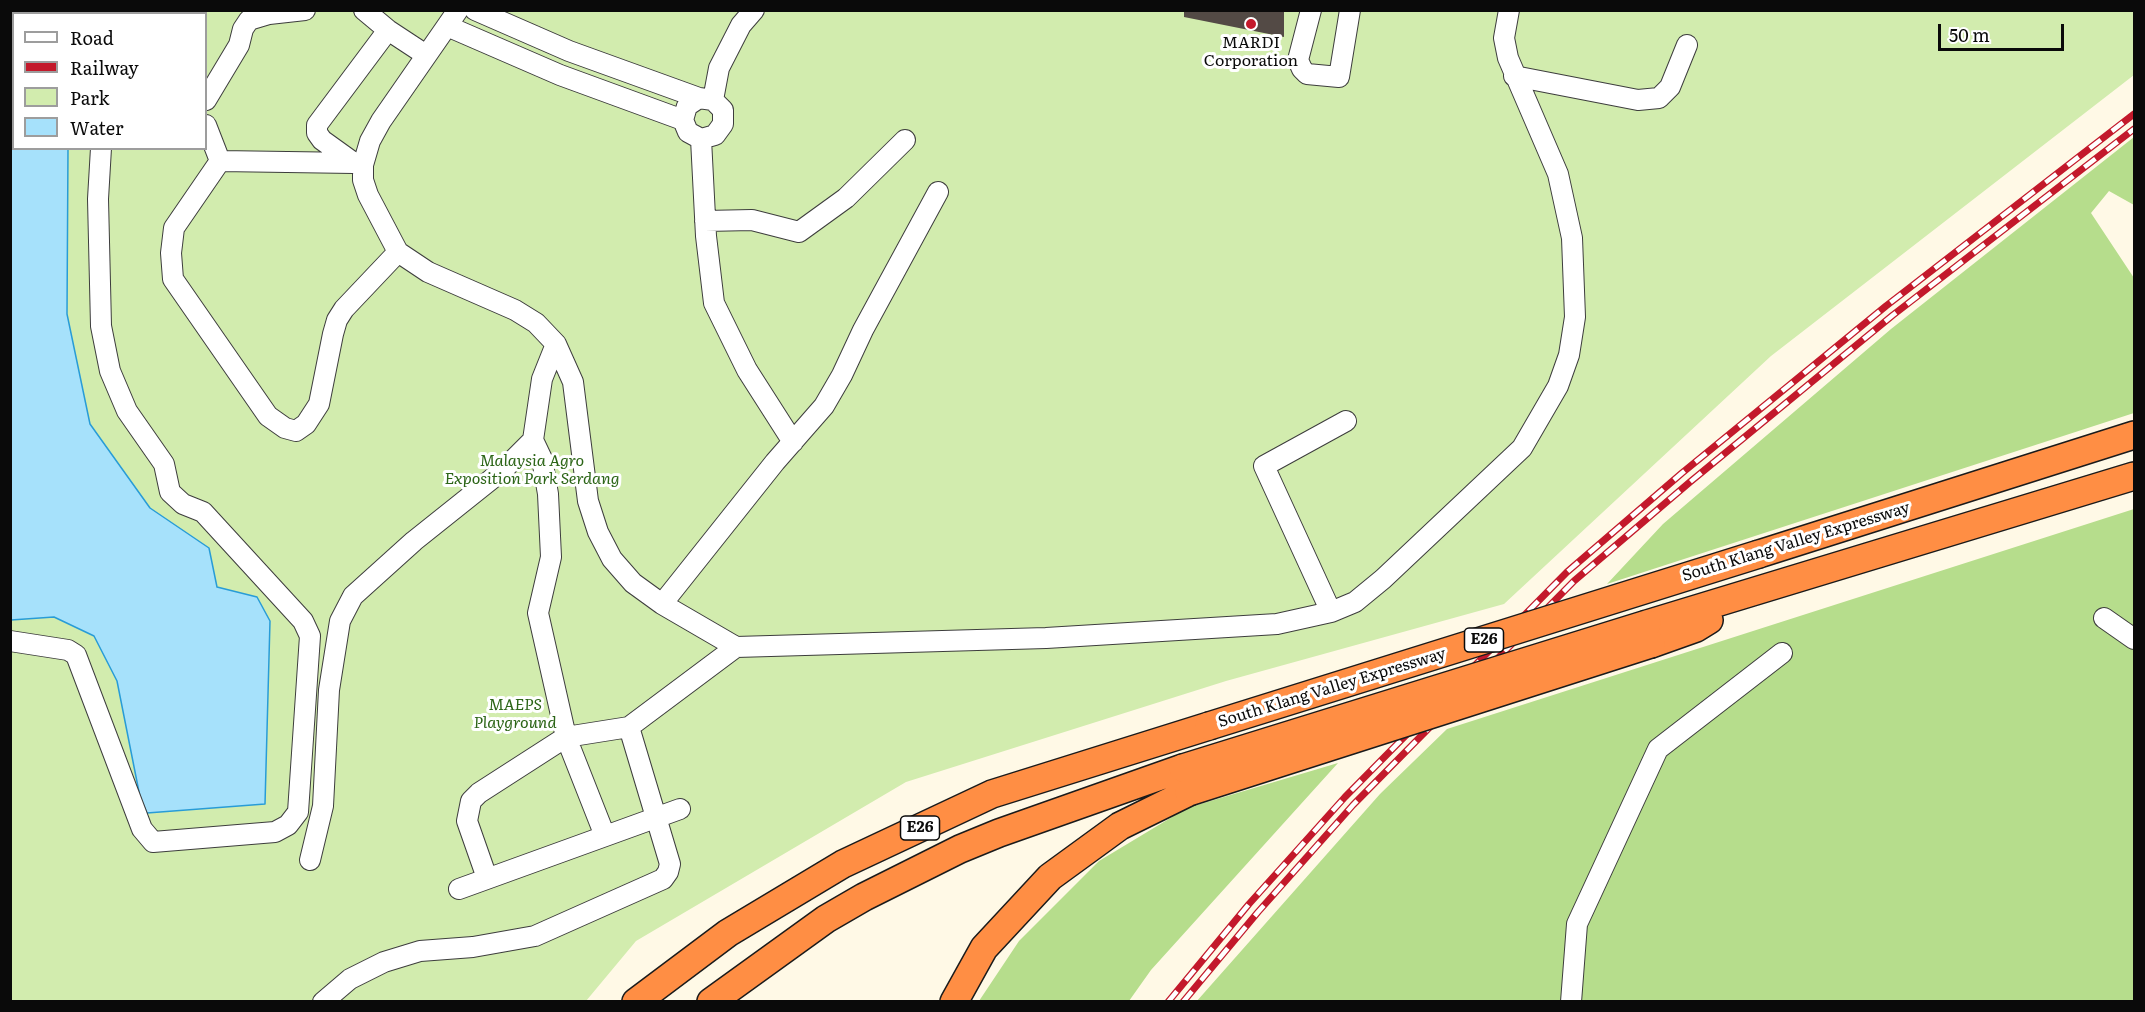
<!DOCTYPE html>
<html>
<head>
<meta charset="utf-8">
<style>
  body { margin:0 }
  #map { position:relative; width:2145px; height:1012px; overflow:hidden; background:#fff9e6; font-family:Literata,serif }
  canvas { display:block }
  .frame { position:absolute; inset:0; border:12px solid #0a0a0a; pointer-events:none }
  .legend { position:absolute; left:12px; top:12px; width:195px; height:138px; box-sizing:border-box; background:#fff; border:2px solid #9d9d9d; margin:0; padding:8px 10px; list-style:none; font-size:18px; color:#0a0a0a }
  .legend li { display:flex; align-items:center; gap:12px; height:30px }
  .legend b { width:30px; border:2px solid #9d9d9d }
  .scale { position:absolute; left:1938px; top:24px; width:126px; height:27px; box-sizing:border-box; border:3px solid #0a0a0a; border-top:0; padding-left:8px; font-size:18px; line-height:21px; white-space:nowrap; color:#0a0a0a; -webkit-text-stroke:4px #fff; paint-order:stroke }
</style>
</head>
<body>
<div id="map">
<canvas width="2145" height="1012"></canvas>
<div class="frame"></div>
<ul class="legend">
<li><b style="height:8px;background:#fff"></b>Road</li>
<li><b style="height:8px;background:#c3192b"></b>Railway</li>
<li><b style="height:16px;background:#d2ecae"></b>Park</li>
<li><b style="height:16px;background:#a6e1fb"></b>Water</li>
</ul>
<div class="scale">50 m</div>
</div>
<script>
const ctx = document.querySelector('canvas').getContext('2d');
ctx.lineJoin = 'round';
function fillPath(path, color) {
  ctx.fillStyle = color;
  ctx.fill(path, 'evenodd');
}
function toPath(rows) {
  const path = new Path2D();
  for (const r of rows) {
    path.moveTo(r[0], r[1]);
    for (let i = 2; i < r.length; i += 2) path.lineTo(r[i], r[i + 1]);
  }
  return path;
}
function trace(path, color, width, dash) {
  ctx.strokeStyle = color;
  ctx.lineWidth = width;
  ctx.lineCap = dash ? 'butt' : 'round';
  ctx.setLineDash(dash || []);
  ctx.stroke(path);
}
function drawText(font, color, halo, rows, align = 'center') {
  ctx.font = font + ' Literata,serif';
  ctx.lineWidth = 6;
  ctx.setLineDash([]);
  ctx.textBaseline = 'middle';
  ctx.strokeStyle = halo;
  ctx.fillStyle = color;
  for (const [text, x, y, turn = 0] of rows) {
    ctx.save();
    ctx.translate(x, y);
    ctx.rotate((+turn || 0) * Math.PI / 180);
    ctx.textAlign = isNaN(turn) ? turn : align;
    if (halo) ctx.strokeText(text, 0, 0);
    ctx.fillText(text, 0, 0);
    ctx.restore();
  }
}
const green = toPath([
  [2134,10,2134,75,1771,356,1504,604,1226,681,906,782,636,941,586,1001,11,1002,10,11],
  [14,14,206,14,206,148,14,148]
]);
const forest = toPath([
  [2134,137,2134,205,2109,191,2091,213,2134,278,2134,413,1607,584,1663,524,1891,329],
  [2134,509,2134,1001,1196,1002,1380,794,1447,729],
  [1338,763,1151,970,1129,1001,979,1001,1019,941,1099,861,1187,808]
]);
const water = toPath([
  [11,11,88,11,87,14,14,14,14,148,68,149,67,314,90,424,150,508,209,548,217,587,257,597,270,621,265,804,147,813,140,797,117,681,94,636,54,617,11,620,11,11]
]);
const building = toPath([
  [1184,10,1284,10,1284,37,1184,17]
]);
const path = toPath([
  [117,14,119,10]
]);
const minor = toPath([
  [364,10,388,30,426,55],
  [458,10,381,121,370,141,363,165,363,180,368,195,398,252,428,272,515,310,536,323,556,344,573,382,588,501,598,532,612,559,633,583,662,604,736,647,1046,638,1277,624,1331,612,1355,602,1383,579,1522,448,1558,386,1569,355,1575,317,1572,238,1558,174,1508,58,1504,38,1509,10],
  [475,10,569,51,699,98,713,100,723,110,723,124,715,135,701,139,688,132,683,120,687,106,699,98],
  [1311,10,1298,60,1302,69,1307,74,1339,77,1350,10],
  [447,26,560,75,683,120],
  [10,56,14,56],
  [1514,76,1638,100,1659,98,1670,87,1687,45],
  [206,100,239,45,243,29,249,20,269,14,305,10],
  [713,100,719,68,741,25,754,10],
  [206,125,220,161,354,163,363,165],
  [701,139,706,236,714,303,747,370,793,442],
  [220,161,174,228,171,253,173,279,268,416,285,428,296,431,306,424,319,404,333,334,337,320,344,309,398,252],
  [354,163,322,140,317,133,317,125,388,30],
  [705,221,752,220,799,232,846,198,905,140],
  [556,344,542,379,533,440,542,459,548,494,551,557,538,613,566,737,605,836],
  [662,604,775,462,824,406,842,375,863,330,938,192],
  [1331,612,1264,466,1346,421],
  [2104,618,2134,639],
  [10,641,68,650,76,655,142,829,153,842,275,832,288,825,298,812,310,636,303,621,203,512,183,504,170,492,164,464,127,411,110,371,101,326,98,199,101,148],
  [310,860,323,806,329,690,340,621,353,596,414,541,503,470,533,440],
  [487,878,467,821,471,801,479,793,566,737,629,727],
  [459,889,680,809],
  [323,1002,350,979,384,962,420,951,473,947,535,936,663,879,668,872,670,864,629,727,736,647],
  [1571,1002,1577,924,1658,749,1782,653]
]);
const highway = toPath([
  [1759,554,2134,435],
  [1647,624,2134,476],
  [1651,644,1696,628,1709,620],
  [636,1002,728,933,843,864,992,794,1209,726],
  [711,1002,826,919,864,897,960,849,999,833,1183,768],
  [954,1002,984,948,1050,877,1120,826,1189,792]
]);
const rail = toPath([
  [1168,1002,1249,904,1345,797,1567,572,1682,473,1886,306,2134,114],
  [1183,1002,1258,912,1353,805,1574,581,1690,482,1893,315,2134,129]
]);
const highwayBridge = toPath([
  [1209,726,1759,554],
  [1183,768,1647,624],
  [1189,792,1651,644]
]);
const markers = [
  [1251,24,6,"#c3192b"]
];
const shields = [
  [1484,640,39],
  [920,828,39]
];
const shieldNames = [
  ["E26",1484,640],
  ["E26",920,828]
];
const poiNames = [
  ["MARDI",1251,43],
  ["Corporation",1251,61]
];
const parkNames = [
  ["Malaysia Agro",532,461],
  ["Exposition Park Serdang",532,479],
  ["MAEPS",515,705],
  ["Playground",515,723]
];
const streetNames = [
  ["South Klang Valley Expressway",1796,542,-17],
  ["South Klang Valley Expressway",1332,688,-17]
];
fillPath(green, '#d2ecae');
fillPath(forest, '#b6dd8c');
fillPath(water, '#a6e1fb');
trace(water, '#289cd7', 1.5);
fillPath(building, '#534a45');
trace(minor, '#3d3d3d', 22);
trace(highway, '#1b1b1b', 30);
trace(path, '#2c2c2c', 3, [6, 3]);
trace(minor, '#fff', 20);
trace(highway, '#ff8e44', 27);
trace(rail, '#c3192b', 7);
trace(rail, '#fff', 4.5, [14]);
trace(highwayBridge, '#1b1b1b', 30, []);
trace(highwayBridge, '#ff8e44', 27);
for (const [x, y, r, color] of markers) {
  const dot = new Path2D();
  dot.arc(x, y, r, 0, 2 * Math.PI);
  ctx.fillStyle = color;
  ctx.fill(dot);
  trace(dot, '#fff', 2);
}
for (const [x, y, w] of shields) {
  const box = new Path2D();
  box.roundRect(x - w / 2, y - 12, w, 24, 4.5);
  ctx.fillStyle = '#fff';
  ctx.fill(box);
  trace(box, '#0a0a0a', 1.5);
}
drawText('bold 15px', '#0a0a0a', null, shieldNames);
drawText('16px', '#0a0a0a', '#fff', poiNames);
drawText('italic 16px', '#2c6517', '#fff', parkNames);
drawText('16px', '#0a0a0a', '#fff', streetNames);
</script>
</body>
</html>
